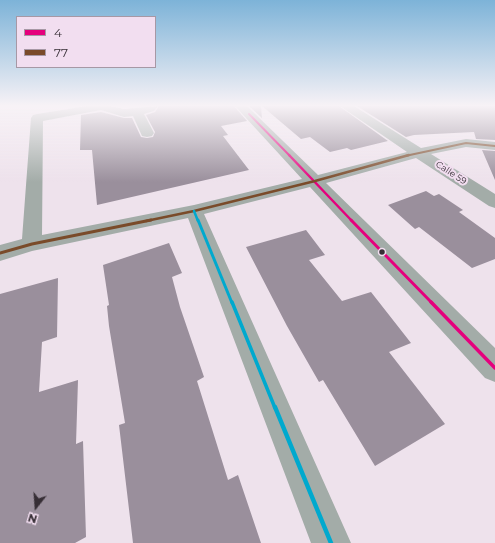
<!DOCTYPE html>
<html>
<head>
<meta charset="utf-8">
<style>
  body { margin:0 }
  #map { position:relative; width:495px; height:543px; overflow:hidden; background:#eee2ec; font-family:Montserrat,sans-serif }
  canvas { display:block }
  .legend { position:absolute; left:16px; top:16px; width:140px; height:52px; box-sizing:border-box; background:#f2def0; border:1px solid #a798a5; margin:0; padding:5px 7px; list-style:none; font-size:12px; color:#362e35 }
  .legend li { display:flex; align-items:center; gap:8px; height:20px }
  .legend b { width:20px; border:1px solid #a798a5 }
  .north { position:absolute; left:16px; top:487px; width:40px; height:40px; -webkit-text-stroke:3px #f2def0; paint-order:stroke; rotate:197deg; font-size:11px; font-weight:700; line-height:16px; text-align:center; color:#362e35 }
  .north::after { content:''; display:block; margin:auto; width:14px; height:18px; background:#362e35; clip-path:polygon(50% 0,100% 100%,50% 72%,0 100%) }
</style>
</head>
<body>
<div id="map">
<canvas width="495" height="543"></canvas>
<ul class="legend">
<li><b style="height:5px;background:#e5007d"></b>4</li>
<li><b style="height:5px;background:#7a4b2a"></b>77</li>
</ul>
<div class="north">N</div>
</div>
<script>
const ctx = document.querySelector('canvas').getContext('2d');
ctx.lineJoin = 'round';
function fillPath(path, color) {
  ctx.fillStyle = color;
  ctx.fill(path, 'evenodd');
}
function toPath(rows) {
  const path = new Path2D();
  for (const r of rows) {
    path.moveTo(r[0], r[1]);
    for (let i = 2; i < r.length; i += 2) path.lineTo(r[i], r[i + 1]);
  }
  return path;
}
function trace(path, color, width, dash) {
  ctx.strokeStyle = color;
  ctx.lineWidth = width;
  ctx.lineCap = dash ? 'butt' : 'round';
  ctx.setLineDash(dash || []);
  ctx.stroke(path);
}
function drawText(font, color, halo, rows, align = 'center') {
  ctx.font = font + ' Montserrat,sans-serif';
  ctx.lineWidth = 4;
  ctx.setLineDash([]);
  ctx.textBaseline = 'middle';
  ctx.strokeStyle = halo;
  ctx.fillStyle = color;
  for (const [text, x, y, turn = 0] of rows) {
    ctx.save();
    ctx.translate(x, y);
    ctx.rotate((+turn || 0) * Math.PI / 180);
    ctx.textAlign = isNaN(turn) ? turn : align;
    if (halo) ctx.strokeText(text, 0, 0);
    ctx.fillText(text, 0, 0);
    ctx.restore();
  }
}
const building = toPath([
  [159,106,234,106,247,121,221,126,228,135,223,136,249,170,97,205,92,150,80,150,81,115,101,112,124,118,132,118,141,137,147,138,153,137,155,132,146,115,155,112],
  [249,106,261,106,262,118],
  [262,106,339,106,388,141,351,150,347,148,330,152,310,137,301,139],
  [357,106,495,106,495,140,476,139,474,132,414,135,406,137],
  [482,150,495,151,495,180],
  [426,191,434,196,439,194,463,210,459,212,495,238,495,259,472,268,419,227,415,229,388,205],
  [306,230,325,255,309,260,342,301,371,292,411,343,389,352,445,424,375,466,323,380,319,382,287,326,246,247],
  [169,243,182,273,172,277,180,307,204,377,197,381,228,480,238,475,261,543,133,543,119,425,125,423,109,326,107,306,109,305,103,265],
  [58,278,57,337,42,342,39,392,78,380,76,444,83,441,86,537,75,543,0,543,0,294]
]);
const minor = toPath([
  [87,106,110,106,124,109,158,106,154,111,144,114,154,133,152,136,147,137,142,136,133,116,124,117,101,110,43,121,42,235,194,205,302,179,235,106,247,106,318,175,407,152,340,106,354,106,421,148,466,139,495,142,495,150,466,147,431,154,495,194,495,208,489,206,416,158,326,183,495,348,495,382,485,378,310,187,204,214,351,543,311,543,188,218,32,251,0,261,0,245,22,239,31,118,33,115,37,114,87,106]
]);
const bus1Far3 = toPath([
  [249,114,290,156]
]);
const bus1Far2 = toPath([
  [289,155,352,221]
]);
const bus1Far1 = toPath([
  [351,220,432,303]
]);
const bus1 = toPath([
  [431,302,495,368]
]);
const bus2Far2 = toPath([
  [405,156,466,143,495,146]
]);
const bus2Far1 = toPath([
  [146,221,194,211,315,181,409,155]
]);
const bus2 = toPath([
  [0,253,32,244,151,220]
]);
const bus3Far3 = toPath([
  [194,211,198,221]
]);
const bus3Far2 = toPath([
  [198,220,232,303]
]);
const bus3Far1 = toPath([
  [232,302,275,408]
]);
const bus3 = toPath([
  [275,407,331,543]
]);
const markers = [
  [382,252,3.5,"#362e35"]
];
const farStreetnames = [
  ["Calle 59",451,173,33]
];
fillPath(building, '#9a8f9c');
fillPath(minor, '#a3aca8');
trace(bus1Far3, '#e5007d', 2);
trace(bus1Far2, '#e5007d', 2.5);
trace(bus1Far1, '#e5007d', 3);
trace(bus1, '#e5007d', 3.5);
trace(bus2Far2, '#7a4b2a', 2);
trace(bus2Far1, '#7a4b2a', 2.5);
trace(bus2, '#7a4b2a', 3);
trace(bus3Far3, '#00a9ce', 2.5);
trace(bus3Far2, '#00a9ce', 3);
trace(bus3Far1, '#00a9ce', 3.5);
trace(bus3, '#00a9ce', 4.5);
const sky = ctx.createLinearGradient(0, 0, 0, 182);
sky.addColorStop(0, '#7db3d8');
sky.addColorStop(0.58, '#f7f2f6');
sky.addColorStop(1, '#f7f2f600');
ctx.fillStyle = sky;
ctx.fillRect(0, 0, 495, 182);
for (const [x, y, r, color] of markers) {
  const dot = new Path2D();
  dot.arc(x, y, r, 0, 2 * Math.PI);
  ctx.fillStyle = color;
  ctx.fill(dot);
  trace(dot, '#f2def0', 1.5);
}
drawText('9px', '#362e35', '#f2def0', farStreetnames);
</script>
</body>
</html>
